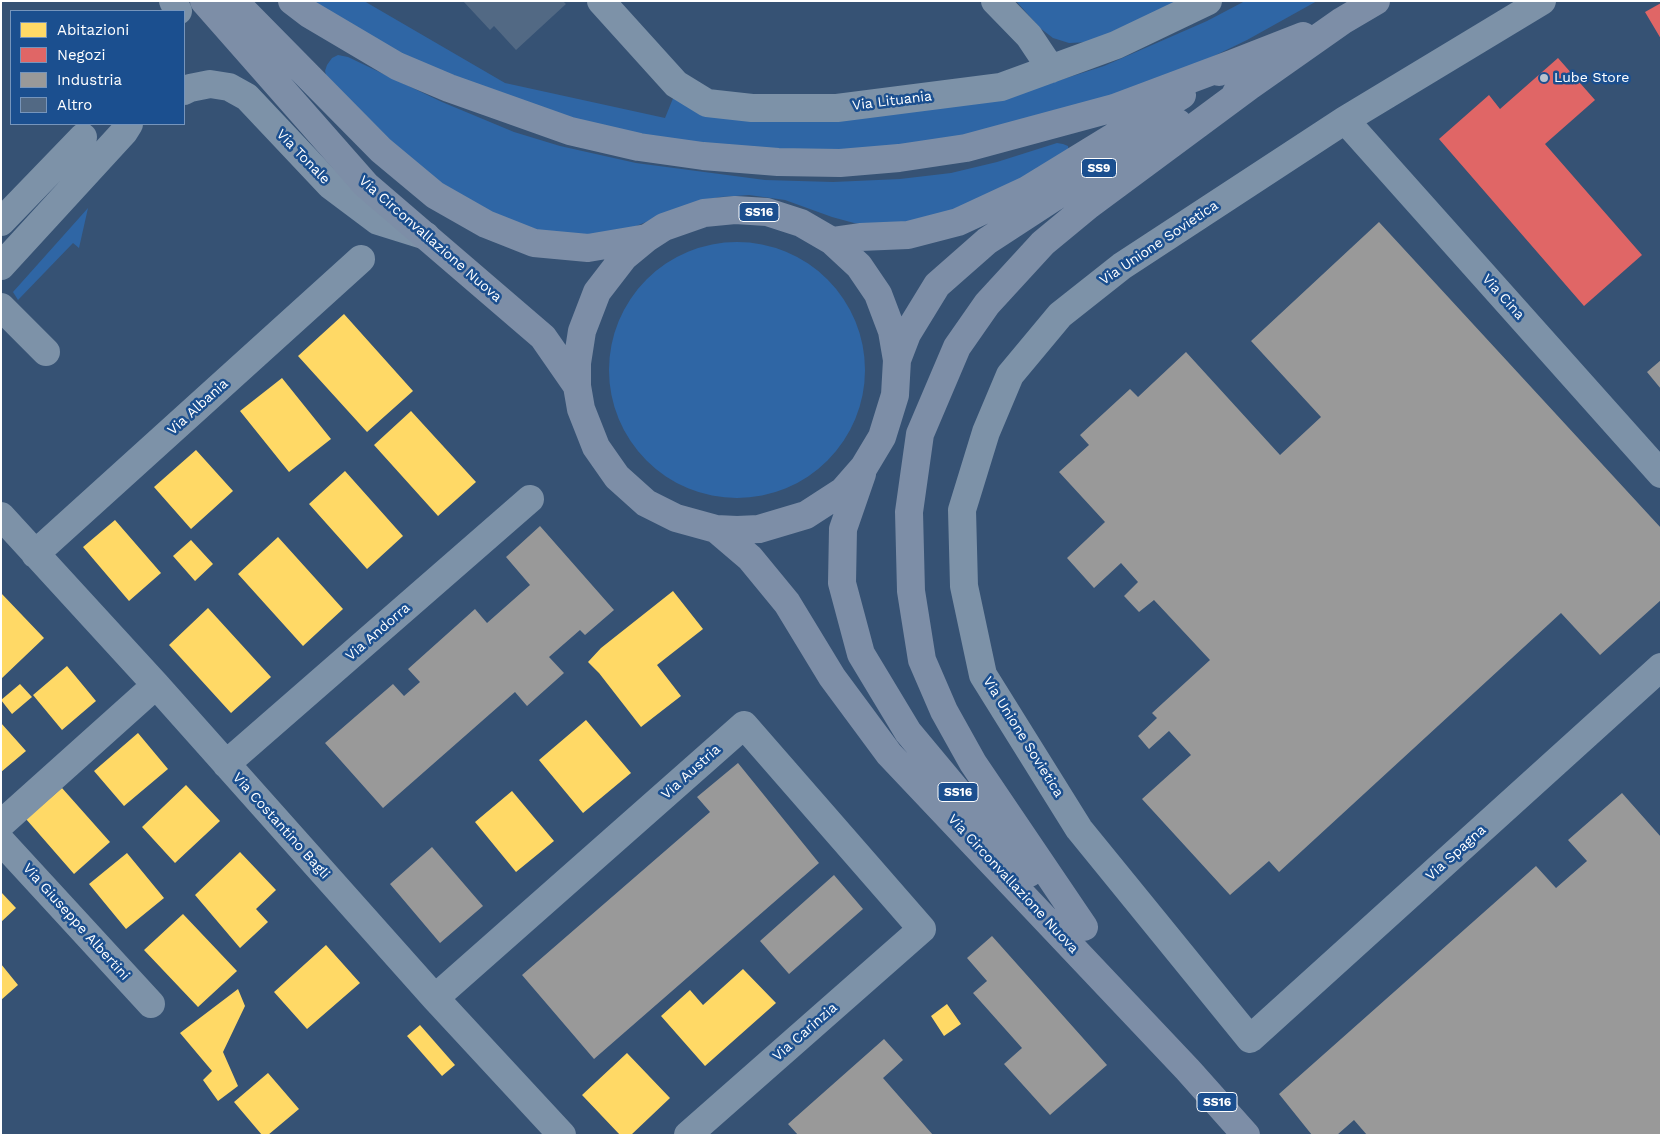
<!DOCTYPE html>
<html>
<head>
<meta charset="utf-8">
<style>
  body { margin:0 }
  #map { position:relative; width:1662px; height:1136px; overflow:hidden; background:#365274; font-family:"Work Sans",sans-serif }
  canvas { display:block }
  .frame { position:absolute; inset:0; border:2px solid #fff; pointer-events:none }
  .legend { position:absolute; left:10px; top:10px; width:175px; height:115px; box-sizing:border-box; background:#1b4f8f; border:1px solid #7695bc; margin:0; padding:6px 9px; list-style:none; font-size:15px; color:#fff }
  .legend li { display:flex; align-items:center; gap:10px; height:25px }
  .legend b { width:25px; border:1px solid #7695bc }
</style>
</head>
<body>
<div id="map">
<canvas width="1662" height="1136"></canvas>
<div class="frame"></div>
<ul class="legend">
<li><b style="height:14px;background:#ffd966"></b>Abitazioni</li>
<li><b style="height:14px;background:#e06666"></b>Negozi</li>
<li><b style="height:14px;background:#999"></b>Industria</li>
<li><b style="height:14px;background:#526984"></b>Altro</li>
</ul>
</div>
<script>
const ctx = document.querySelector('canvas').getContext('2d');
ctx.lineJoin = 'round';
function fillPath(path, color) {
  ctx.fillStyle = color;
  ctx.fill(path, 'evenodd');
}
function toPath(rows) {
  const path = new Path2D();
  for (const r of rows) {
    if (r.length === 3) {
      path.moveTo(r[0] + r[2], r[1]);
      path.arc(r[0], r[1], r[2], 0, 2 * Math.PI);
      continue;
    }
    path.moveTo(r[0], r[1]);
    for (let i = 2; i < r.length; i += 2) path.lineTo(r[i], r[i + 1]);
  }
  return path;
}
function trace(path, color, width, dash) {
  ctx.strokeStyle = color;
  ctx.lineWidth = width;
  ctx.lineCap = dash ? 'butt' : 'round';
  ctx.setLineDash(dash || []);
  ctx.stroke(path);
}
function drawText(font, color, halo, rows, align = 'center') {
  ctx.font = font + ' "Work Sans",sans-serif';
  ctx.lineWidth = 5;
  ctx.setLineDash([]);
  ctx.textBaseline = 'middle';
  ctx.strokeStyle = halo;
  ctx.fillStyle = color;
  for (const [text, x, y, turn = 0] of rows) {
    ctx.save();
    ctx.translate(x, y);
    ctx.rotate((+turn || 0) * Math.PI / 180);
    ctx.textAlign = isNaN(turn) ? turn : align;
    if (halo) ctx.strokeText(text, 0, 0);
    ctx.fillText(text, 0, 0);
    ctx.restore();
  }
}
const green = toPath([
  [308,1,364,1,505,83,665,118,674,96,1007,97,1104,66,1207,21,1245,1,1317,1,1247,40,1160,82,1059,119,840,156,686,144,567,120,401,56],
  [1016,1,1182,1,1090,42,1069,43,1053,38,1040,28],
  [338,55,348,57,442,102,514,132,560,146,636,163,765,180,833,182,900,179,951,173,997,162,1057,143,1063,144,1068,146,1069,152,1065,157,945,216,881,227,854,223,832,217,785,200,749,195,720,197,692,203,624,231,584,236,547,233,504,219,424,175,327,78,325,71,327,65,332,58],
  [88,208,79,248,73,243,18,300,13,292],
  [737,370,128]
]);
const homes = toPath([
  [344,314,413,391,367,432,298,356],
  [282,378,331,439,289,472,240,411],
  [411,411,476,482,438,516,374,445],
  [196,450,233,491,191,529,154,487],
  [345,471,403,536,367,569,309,504],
  [115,520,161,573,129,601,83,547],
  [278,537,343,609,303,646,238,574],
  [191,540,213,564,195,581,173,556],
  [673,591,703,629,657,665,681,696,641,727,599,673,588,662,601,648],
  [1,593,44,638,1,679],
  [208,608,271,677,231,713,169,645],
  [67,666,96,701,62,730,33,695],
  [20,684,32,697,12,714,1,700],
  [586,720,631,773,583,813,539,760],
  [1,723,26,751,1,772],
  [138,733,168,769,124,806,94,771],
  [186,785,220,821,175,863,142,827],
  [62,788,110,842,74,874,26,819],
  [512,791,554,841,516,872,475,822],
  [240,852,276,890,256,909,268,922,240,948,195,895],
  [127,853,164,898,126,929,89,884],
  [1,892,16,908,1,922],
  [183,914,237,971,198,1007,144,950],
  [326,945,360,983,307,1029,274,992],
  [1,964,18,985,1,1000],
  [743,969,776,1003,705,1066,661,1016,690,990,703,1005],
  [238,989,245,1006,223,1052,238,1086,218,1101,203,1080,212,1071,180,1033],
  [947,1004,961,1024,944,1036,931,1016],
  [420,1025,455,1065,442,1076,407,1036],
  [627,1053,670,1098,631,1135,620,1135,582,1095],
  [268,1073,299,1109,268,1135,262,1135,234,1102]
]);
const shops = toPath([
  [1661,3,1661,39,1645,12],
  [1558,58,1595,100,1545,144,1642,255,1584,306,1439,139,1489,95,1500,109]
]);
const industry = toPath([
  [1379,222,1661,528,1661,600,1600,655,1561,613,1279,872,1269,861,1230,895,1142,799,1191,755,1169,731,1149,749,1138,736,1157,718,1152,713,1210,660,1154,600,1139,612,1124,596,1138,582,1121,563,1094,588,1067,558,1105,522,1059,472,1089,445,1080,435,1130,389,1138,397,1186,352,1280,455,1321,417,1251,341],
  [1661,360,1661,389,1647,372],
  [540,526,614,610,585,635,580,630,549,657,564,673,527,706,515,692,383,808,325,743,393,684,404,696,420,682,408,669,475,609,487,623,530,585,506,557],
  [738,763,819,863,594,1059,522,975,710,812,697,797],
  [1622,793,1661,837,1661,1135,1367,1135,1354,1120,1337,1135,1312,1135,1279,1094,1536,866,1556,888,1587,861,1568,840],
  [432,847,483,906,440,943,390,884],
  [834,875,863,909,789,974,760,941],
  [992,936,1107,1065,1050,1115,1004,1064,1022,1048,973,993,987,981,967,958],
  [884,1039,903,1060,883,1078,933,1135,798,1135,788,1124]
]);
const building = toPath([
  [463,1,563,1,566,4,516,50,494,26,490,30]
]);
const minor = toPath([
  [173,1,178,11],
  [601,1,676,84,707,103,752,108,837,108,1001,87,1116,45,1208,1],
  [995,1,1029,36,1051,69],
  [1542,1,1345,120,1122,266,1060,315,1010,375,986,432,962,510,964,586,983,675,1079,829,1250,1039,1661,667],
  [184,91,190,88,210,84,229,87,247,97,330,185,378,221,426,236],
  [1345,120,1661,474],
  [1,222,83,137],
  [1,266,124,132,129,124],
  [1,307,46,352],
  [1,516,156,685,435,998,562,1135],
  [35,554,361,259],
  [226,764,530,499],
  [1,824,156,685],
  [1,841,151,1004],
  [435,998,744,725,922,929,688,1135]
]);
const major = toPath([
  [204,1,366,185,543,337,577,386],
  [234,1,381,150,435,195,486,224,534,243,588,248,647,238],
  [292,1,309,14,397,66,449,88,570,131,639,147,703,156,778,162,840,163,899,158,966,148,1114,108,1234,63],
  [1219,72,1234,63,1303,36],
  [1236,93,1251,85,1342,21,1376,1],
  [832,241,860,237,908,235,958,222,1027,190,1182,95],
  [897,360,907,334,937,285,987,241,1128,149,1178,123],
  [862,474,843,529,842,583,861,654,908,732,1008,852,1029,873],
  [716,529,737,530,759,529,806,515,843,491,864,467,882,437,895,395,897,360,892,331,878,294,859,266,832,241,801,223,767,212,735,210,704,213,664,227,647,238,624,257,597,292,582,331,577,363,577,386,581,409,596,447,617,477,646,503,676,518,716,529,750,558,787,603,832,677,889,754,1188,1070,1246,1135],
  [1084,927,973,763,944,711,922,660,911,591,909,512,920,434,957,347,987,304,1043,243,1089,205,1251,85]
]);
const markers = [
  [1544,78,5,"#b9c2ce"]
];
const shields = [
  [1099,168,35],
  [759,212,40],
  [958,792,40],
  [1217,1102,40]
];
const shieldNames = [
  ["SS9",1099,168],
  ["SS16",759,212],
  ["SS16",958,792],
  ["SS16",1217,1102]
];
const poiNames = [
  ["Lube Store",1554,78]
];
const streetNames = [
  ["Via Lituania",892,101,-7],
  ["Via Tonale",303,157,46],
  ["Via Circonvallazione Nuova",430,239,41],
  ["Via Unione Sovietica",1159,243,-34],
  ["Via Cina",1503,297,48],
  ["Via Albania",198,407,-42],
  ["Via Andorra",378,632,-41],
  ["Via Unione Sovietica",1023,737,58],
  ["Via Austria",691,772,-42],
  ["Via Costantino Bagli",281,826,48],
  ["Via Spagna",1456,853,-42],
  ["Via Circonvallazione Nuova",1013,884,47],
  ["Via Giuseppe Albertini",76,922,48],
  ["Via Carinzia",805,1032,-41]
];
fillPath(green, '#2f66a5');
fillPath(homes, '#ffd966');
fillPath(shops, '#e06666');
fillPath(industry, '#999');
fillPath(building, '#526984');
trace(minor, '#7d92a8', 28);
trace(major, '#7d8ea7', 28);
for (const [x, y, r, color] of markers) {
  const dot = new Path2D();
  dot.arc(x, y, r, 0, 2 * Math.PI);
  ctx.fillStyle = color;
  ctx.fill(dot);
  trace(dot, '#1b4f8f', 2);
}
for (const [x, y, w] of shields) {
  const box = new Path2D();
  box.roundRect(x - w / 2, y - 9.5, w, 19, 4);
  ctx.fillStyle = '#1b4f8f';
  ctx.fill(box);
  trace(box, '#fff', 1);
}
drawText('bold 12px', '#fff', null, shieldNames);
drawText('14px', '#fff', '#1b4f8f', poiNames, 'left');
drawText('14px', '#fff', '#1b4f8f', streetNames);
</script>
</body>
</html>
